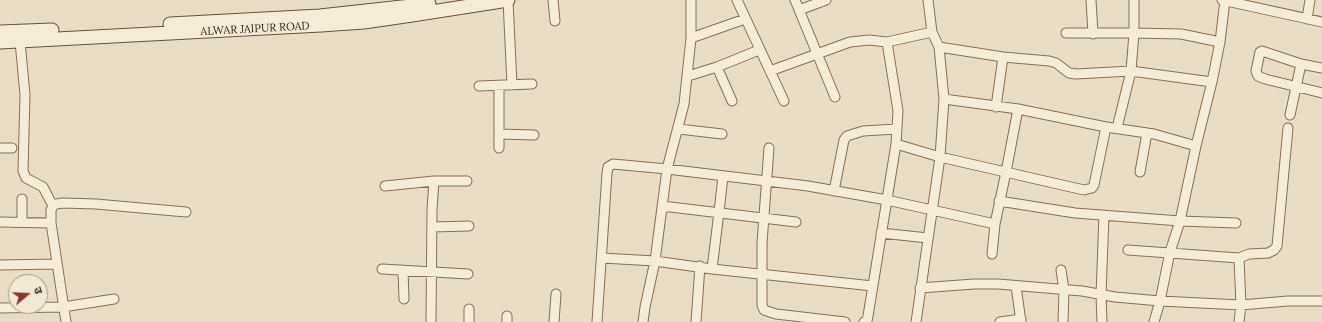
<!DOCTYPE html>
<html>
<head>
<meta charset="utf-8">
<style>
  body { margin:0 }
  #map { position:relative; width:1322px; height:322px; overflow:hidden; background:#e9dec5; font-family:Lora,"Noto Sans Devanagari",serif }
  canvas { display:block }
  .north { position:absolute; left:8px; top:274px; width:40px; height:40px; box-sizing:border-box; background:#f1e9d4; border:1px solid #a59c8c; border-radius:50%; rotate:71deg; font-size:11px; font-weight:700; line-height:16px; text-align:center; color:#33291f }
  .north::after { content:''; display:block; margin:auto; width:14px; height:18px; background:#8a3434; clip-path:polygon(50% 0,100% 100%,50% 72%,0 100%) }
</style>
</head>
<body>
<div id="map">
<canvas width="1322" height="322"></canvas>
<div class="north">उ</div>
</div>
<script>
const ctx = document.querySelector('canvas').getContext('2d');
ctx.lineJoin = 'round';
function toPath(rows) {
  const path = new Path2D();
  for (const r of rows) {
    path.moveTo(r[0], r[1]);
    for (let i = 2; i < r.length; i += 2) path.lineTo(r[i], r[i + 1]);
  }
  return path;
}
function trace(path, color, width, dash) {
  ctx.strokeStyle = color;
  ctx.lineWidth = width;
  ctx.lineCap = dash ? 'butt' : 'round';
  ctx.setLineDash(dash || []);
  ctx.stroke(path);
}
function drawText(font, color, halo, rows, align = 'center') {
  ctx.font = font + ' Lora,serif';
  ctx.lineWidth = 3.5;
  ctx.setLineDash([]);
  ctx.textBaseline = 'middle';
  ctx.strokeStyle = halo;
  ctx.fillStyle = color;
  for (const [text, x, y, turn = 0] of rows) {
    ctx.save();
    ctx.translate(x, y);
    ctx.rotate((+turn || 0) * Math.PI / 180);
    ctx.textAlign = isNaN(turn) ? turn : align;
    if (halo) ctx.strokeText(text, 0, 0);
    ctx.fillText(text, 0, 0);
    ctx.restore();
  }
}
const street = toPath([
  [508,0,512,85],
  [553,0,555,21],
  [737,0,784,101],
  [795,0,835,97],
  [1091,0,1093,34],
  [1222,0,1322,22],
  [799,10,826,0],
  [1307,19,1310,0],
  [1066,33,1134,33,1181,34,1220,42],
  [691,38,745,19],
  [20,41,25,95,23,171,26,178,43,187,53,206],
  [939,47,1003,57,1049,61,1056,63,1069,73,1076,74,1131,71,1212,82],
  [717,67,732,101],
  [1322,68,1301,64,1262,51,1260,52,1256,71,1258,76,1265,79,1322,93],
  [770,71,850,42,869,40,887,42,932,32],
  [688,76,717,67,759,50],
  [479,86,532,84],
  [499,86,499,148],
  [944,99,1018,109,1106,127,1154,134,1196,146],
  [996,107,1003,57],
  [1290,115,1301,64],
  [1117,128,1131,71,1134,33,1134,0],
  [679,129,722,134],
  [499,134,534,135],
  [896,144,940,157,1084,190,1092,188,1094,185,1106,127],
  [0,148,12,148],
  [769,148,762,243,762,305,764,310,776,314,845,322],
  [1140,172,1147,133],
  [385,186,434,181,467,181],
  [834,191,844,140,847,136,863,131,897,129],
  [22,199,22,222],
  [999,201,1075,213,1180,221,1236,223],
  [662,206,796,222],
  [0,222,51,223],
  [432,227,469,226],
  [881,233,928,238],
  [1128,250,1239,258,1241,305,1239,322],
  [992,254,995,224,1006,172,1018,109],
  [602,258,655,261,712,269,873,286],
  [1239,258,1249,254,1268,253,1274,250,1277,246,1288,128],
  [0,265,57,264],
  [382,269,468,274],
  [712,269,719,212,723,176],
  [403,270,404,299],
  [1061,270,1064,290,1063,322],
  [1016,286,1021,322],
  [920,288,974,284,998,284,1082,291,1115,297,1160,301,1241,305,1288,301,1322,301],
  [0,308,63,307,114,299],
  [66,322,51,223,51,210,53,206,56,204,63,203,96,204,186,212],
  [431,322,432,209,434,181],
  [469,322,469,309],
  [507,322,507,316],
  [554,322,556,294],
  [597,322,607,173,608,167,613,164,667,169,808,186,887,200,995,224],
  [643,322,645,307,655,261,667,169,684,104,691,38,691,0],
  [696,322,700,266],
  [864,322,867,321,868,316,896,144,898,111,887,42],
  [916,322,940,157,944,99,939,47,932,32,928,0],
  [1000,322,1021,319],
  [1102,322,1101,295,1104,215],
  [1154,322,1160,301,1170,252,1180,221,1196,146,1212,82,1220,42,1225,0]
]);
const secondary = toPath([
  [170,24,320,16,429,4],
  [0,32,52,30],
  [0,42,321,25,364,22,412,15,508,0]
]);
const streetNames = [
  ["ALWAR JAIPUR ROAD",255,29,-3]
];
trace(street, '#82715d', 11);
trace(secondary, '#645240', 15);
trace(street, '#f5ecd7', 9);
trace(secondary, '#f5ecd7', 13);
drawText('11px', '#33291f', '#f1e9d4', streetNames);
</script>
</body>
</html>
